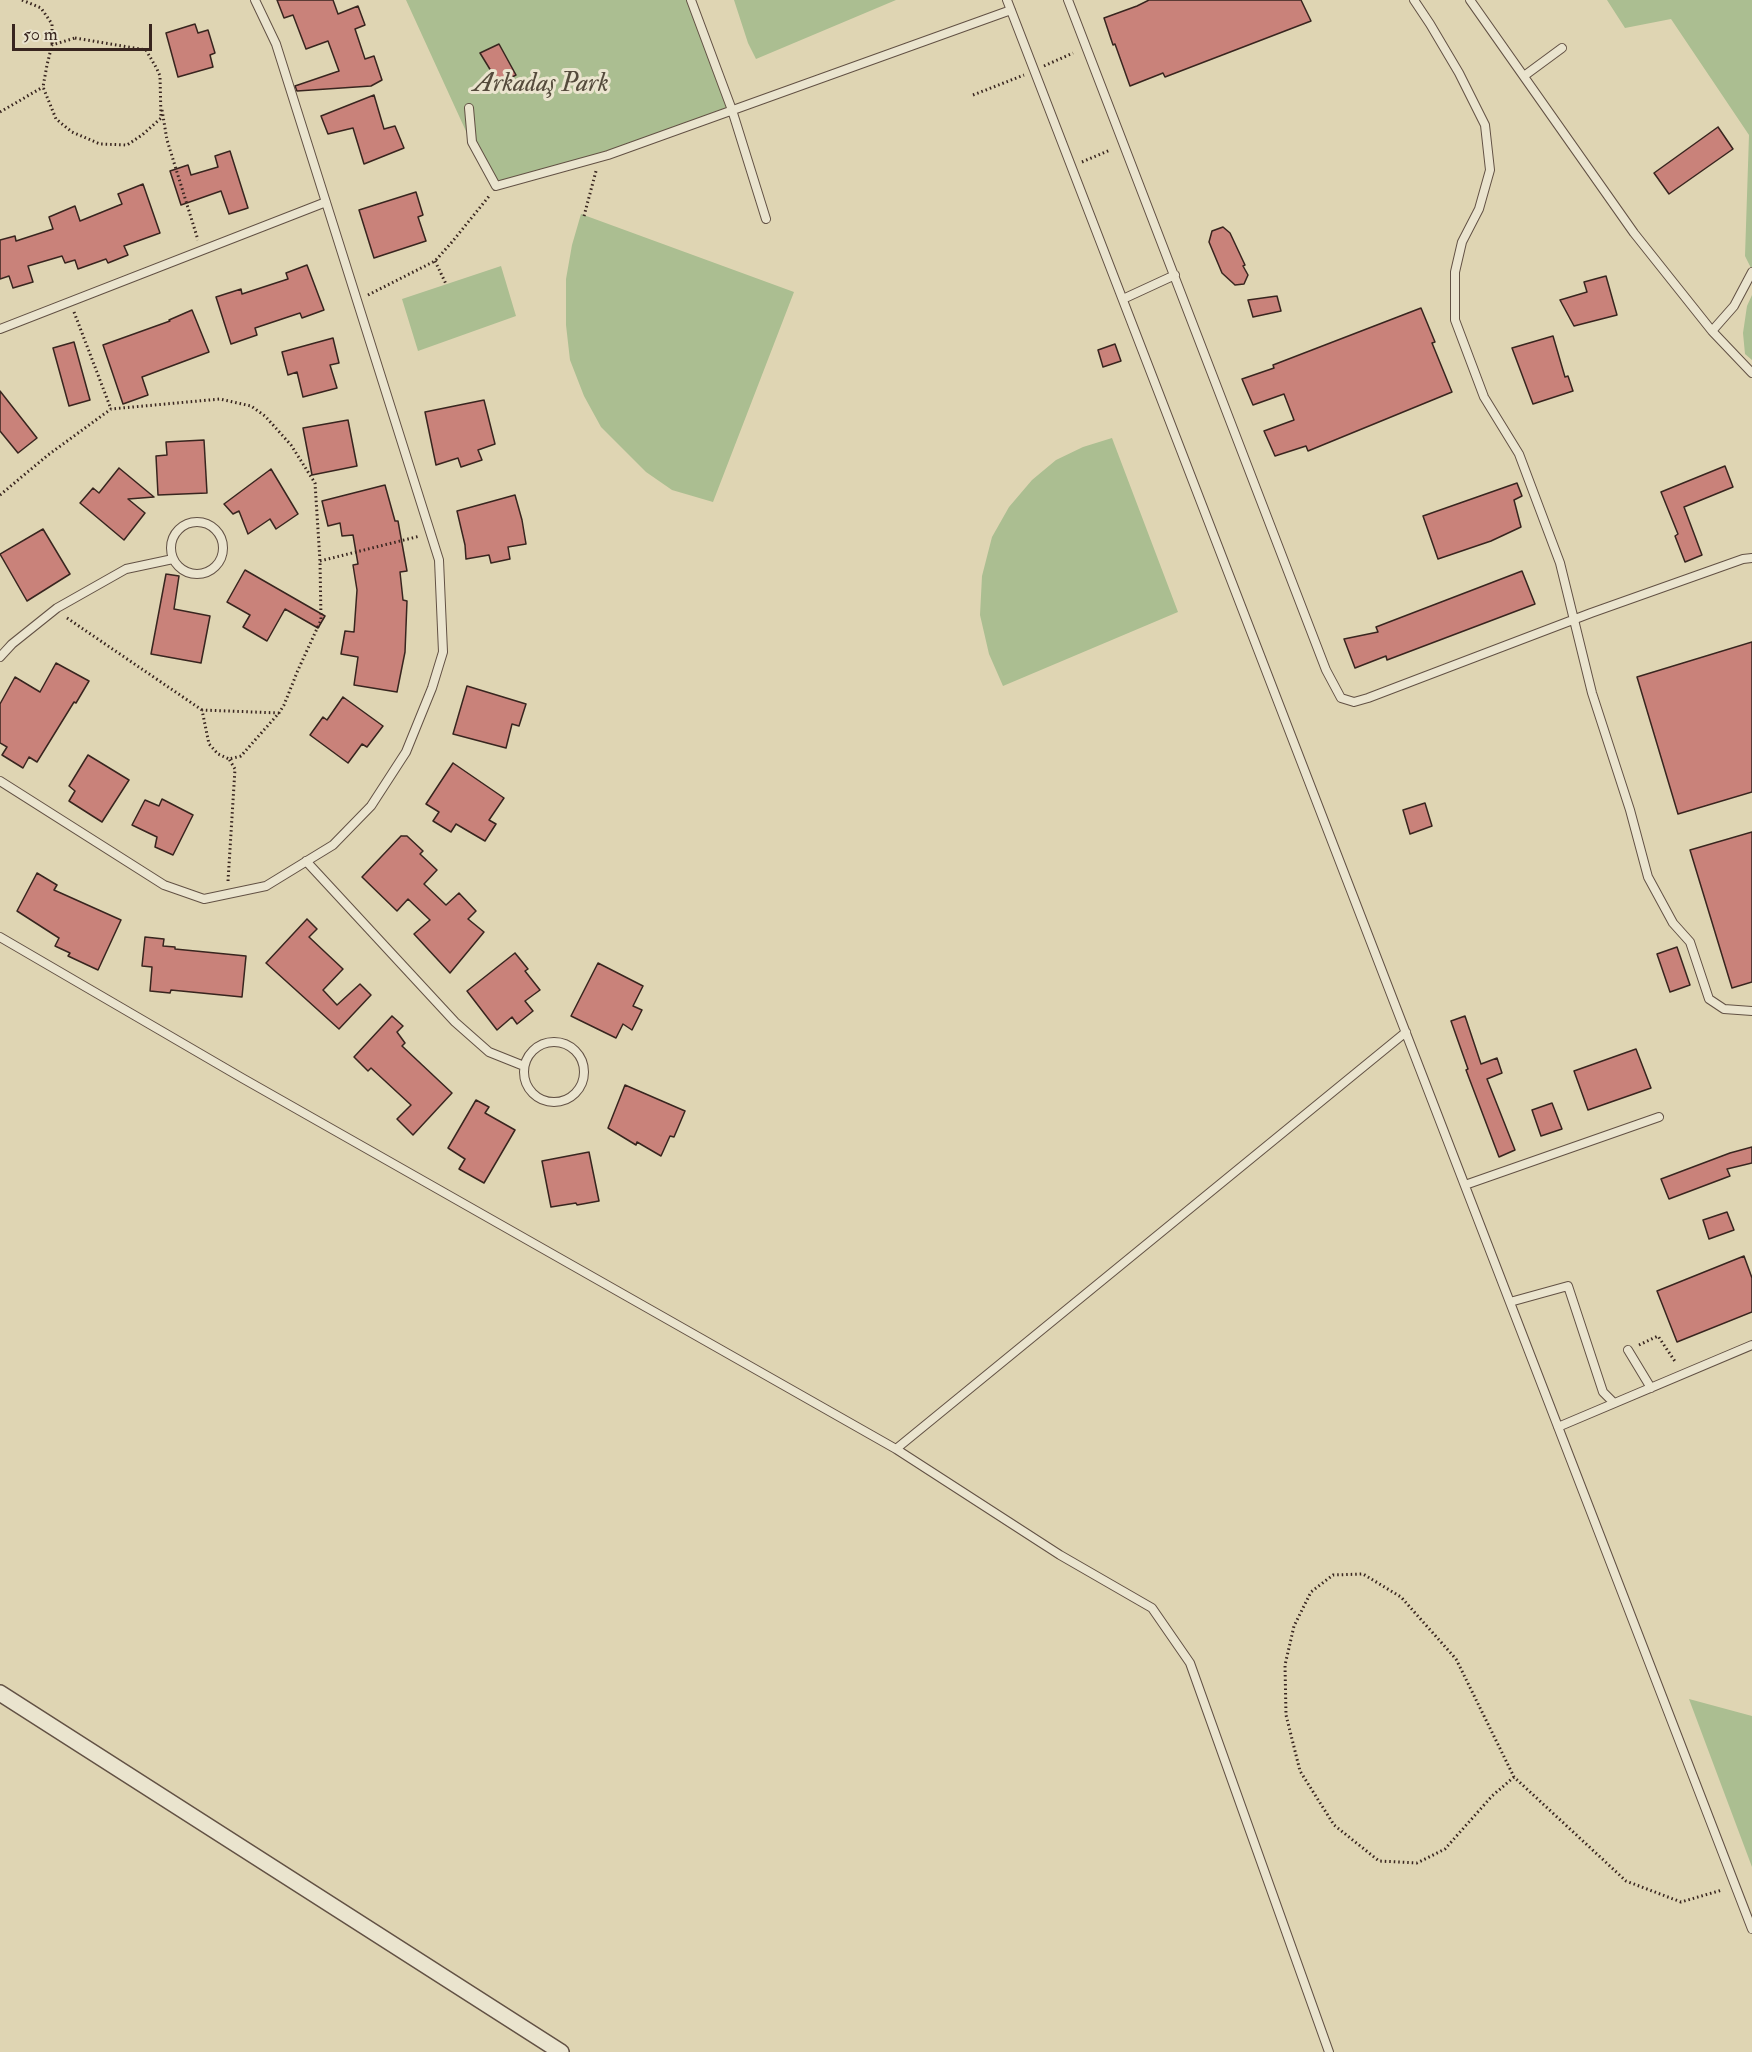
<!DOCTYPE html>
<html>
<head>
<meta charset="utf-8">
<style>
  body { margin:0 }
  #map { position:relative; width:1752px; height:2052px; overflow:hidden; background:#dfd5b3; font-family:"IM FELL Double Pica",serif }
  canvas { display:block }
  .scale { position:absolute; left:12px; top:24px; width:140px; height:27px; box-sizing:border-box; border:3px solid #38251f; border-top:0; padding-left:8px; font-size:18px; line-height:21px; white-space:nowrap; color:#38251f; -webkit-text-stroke:4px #eae4ce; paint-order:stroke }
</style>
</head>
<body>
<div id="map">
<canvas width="1752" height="2052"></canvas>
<div class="scale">50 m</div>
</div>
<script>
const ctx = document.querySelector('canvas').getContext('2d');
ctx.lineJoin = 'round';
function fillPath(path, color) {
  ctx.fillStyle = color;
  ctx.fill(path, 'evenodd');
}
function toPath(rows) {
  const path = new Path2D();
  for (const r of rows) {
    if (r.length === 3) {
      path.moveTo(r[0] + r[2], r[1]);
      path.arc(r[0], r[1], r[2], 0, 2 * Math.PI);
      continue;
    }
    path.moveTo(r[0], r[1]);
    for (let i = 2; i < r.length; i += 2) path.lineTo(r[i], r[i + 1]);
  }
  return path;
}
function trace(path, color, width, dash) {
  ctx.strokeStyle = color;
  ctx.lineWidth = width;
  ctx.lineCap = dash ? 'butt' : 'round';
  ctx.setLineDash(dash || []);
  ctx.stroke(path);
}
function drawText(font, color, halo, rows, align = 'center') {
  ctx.font = font + ' "IM FELL Double Pica",serif';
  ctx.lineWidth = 6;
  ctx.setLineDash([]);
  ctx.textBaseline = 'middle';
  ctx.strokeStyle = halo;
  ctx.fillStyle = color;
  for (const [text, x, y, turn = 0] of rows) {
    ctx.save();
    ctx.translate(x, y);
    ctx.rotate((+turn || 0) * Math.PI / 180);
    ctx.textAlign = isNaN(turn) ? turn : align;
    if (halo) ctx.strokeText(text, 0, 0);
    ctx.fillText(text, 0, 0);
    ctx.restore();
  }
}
const green = toPath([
  [406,0,691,0,732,110,608,155,496,186,486,175],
  [734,0,896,0,756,59,748,43],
  [1607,0,1752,0,1752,270,1745,256,1749,135,1671,19,1625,28],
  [581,214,794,292,713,502,672,490,646,472,601,427,584,396,570,360,566,325,566,279,572,245],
  [501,266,516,316,418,351,402,299],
  [1752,295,1752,360,1745,354,1743,333,1747,306],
  [1112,438,1178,612,1003,686,989,654,980,615,982,576,992,537,1009,507,1032,480,1056,460,1083,447],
  [1689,1699,1752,1716,1752,1867]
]);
const building = toPath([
  [277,0,333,0,338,14,358,6,365,25,355,29,365,59,374,56,382,80,371,86,297,91,295,86,339,71,328,41,306,49,293,15,284,18,277,0],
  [1149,0,1301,0,1311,21,1165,77,1163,73,1130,86,1115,44,1113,45,1104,18,1137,6,1149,0],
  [195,24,198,33,208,30,215,53,210,55,213,67,178,77,166,33,195,24],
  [499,44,516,75,499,84,480,53,499,44],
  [374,95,384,129,395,126,404,148,364,164,353,128,328,134,321,116,374,95],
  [1718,127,1733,149,1669,194,1654,173,1718,127],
  [230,151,248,208,229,214,221,191,181,205,170,171,188,165,191,175,218,167,215,156,230,151],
  [143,184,160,233,124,246,128,255,108,263,106,259,78,269,75,260,65,263,62,256,28,266,33,282,13,288,9,276,0,279,0,240,15,236,16,241,53,229,49,217,75,206,80,221,122,204,118,194,143,184],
  [416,192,423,215,418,217,426,241,374,258,359,210,416,192],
  [1223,227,1230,233,1245,265,1243,266,1248,275,1244,284,1235,285,1222,273,1209,242,1212,231,1223,227],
  [307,265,324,310,302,318,300,313,255,328,257,335,231,344,216,297,241,289,242,294,288,279,286,273,307,265],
  [1606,276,1617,315,1574,326,1560,300,1587,292,1584,282,1606,276],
  [1277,296,1281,311,1253,317,1248,300,1277,296],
  [1421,308,1435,342,1432,343,1452,392,1308,451,1306,446,1275,456,1264,431,1294,420,1284,394,1253,405,1242,379,1274,368,1273,365,1421,308],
  [192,310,209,352,142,377,148,395,123,404,103,345,170,321,169,320,192,310],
  [1553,336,1565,377,1568,376,1573,391,1533,404,1512,348,1553,336],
  [333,338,339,363,330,365,337,388,303,397,297,372,288,375,282,352,333,338],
  [74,342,90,400,69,406,53,348,74,342],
  [1115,344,1121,361,1103,367,1098,350,1115,344],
  [0,391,37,438,18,453,0,431,0,391],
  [484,400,495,444,478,450,482,460,461,467,458,458,436,465,425,412,484,400],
  [348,420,357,466,312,475,303,428,348,420],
  [204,440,207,493,158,495,156,456,167,455,166,442,204,440],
  [1725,466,1733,487,1684,507,1702,555,1685,562,1675,536,1678,534,1661,492,1725,466],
  [119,468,154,497,128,499,145,513,124,540,80,503,93,488,99,493,119,468],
  [271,469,298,514,276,529,270,519,248,534,239,511,233,514,224,504,271,469],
  [1517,483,1522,496,1514,500,1521,527,1491,541,1438,559,1423,516,1517,483],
  [385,485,395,521,398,521,407,571,400,572,403,600,407,601,405,652,397,692,354,685,358,657,341,654,345,631,354,632,357,590,353,565,358,564,353,535,342,536,340,523,328,526,322,501,385,485],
  [515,495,522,520,526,544,508,547,510,559,491,563,489,555,466,559,465,545,457,511,515,495],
  [43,529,70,574,27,601,0,554,43,529],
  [245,570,325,616,318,628,285,609,267,641,243,627,250,615,227,602,245,570],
  [1522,571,1535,604,1387,660,1386,656,1355,668,1344,639,1378,632,1376,627,1522,571],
  [166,574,179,576,174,609,210,616,201,663,151,654,166,574],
  [1752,642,1752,792,1678,814,1637,677,1752,642],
  [56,663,89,681,76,703,74,702,37,762,29,757,23,768,2,755,7,747,0,743,0,704,15,677,40,692,56,663],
  [467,686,526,704,519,726,512,724,506,748,453,734,467,686],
  [343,697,383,726,367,747,362,744,348,763,310,735,323,717,327,720,343,697],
  [88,755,129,780,102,822,69,801,75,791,69,786,88,755],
  [453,763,504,798,489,820,496,824,485,841,456,824,451,832,433,821,439,812,426,804,453,763],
  [162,799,193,815,173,855,155,847,157,837,132,825,145,800,159,806,162,799],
  [1425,803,1432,826,1410,834,1403,810,1425,803],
  [1752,832,1752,982,1732,988,1690,850,1752,832],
  [401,836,407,836,423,851,420,854,437,870,424,884,446,905,459,893,476,911,468,919,484,932,450,973,414,934,430,920,408,899,397,911,362,877,401,836],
  [37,873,57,885,54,890,121,920,98,970,68,956,70,953,55,946,59,938,17,911,37,873],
  [307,919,317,929,309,937,343,969,323,990,337,1005,360,984,371,995,339,1029,266,963,307,919],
  [145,937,164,939,163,946,175,947,175,949,246,956,242,997,171,990,170,993,150,991,152,967,142,966,145,937],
  [1677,947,1690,985,1670,992,1657,954,1677,947],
  [515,953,528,969,525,971,540,990,525,1001,533,1011,517,1024,512,1017,497,1030,467,991,515,953],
  [598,963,643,986,633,1006,642,1010,632,1030,623,1024,616,1038,571,1016,598,963],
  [392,1016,403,1026,397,1032,405,1043,402,1046,452,1093,413,1135,397,1119,411,1105,371,1068,368,1071,354,1057,392,1016],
  [1465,1016,1481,1064,1497,1058,1502,1073,1487,1079,1515,1150,1499,1157,1466,1070,1468,1069,1451,1021,1465,1016],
  [1636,1049,1651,1088,1588,1110,1574,1071,1636,1049],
  [625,1085,685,1111,674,1137,670,1136,661,1156,637,1142,636,1145,608,1128,625,1085],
  [476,1100,489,1107,485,1113,515,1130,484,1183,459,1169,465,1159,448,1148,476,1100],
  [1552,1103,1562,1129,1541,1136,1532,1110,1552,1103],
  [1752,1147,1752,1163,1727,1169,1730,1176,1669,1199,1661,1179,1730,1153,1752,1147],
  [589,1152,599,1201,577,1205,576,1203,551,1207,542,1161,589,1152],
  [1727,1212,1734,1230,1709,1239,1703,1220,1727,1212],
  [1744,1256,1752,1278,1752,1312,1677,1342,1657,1291,1744,1256]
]);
const path = toPath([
  [22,0,41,8,52,24,52,45],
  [75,38,146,50,157,69,160,76,161,118,142,135,127,145,100,144,72,132,56,119,43,87,47,65,52,45,75,38],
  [1044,66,1073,53],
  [973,95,1024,75],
  [162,110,167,140,198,240],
  [0,112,43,87],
  [1082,162,1110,150],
  [584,216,596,171],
  [435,261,446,284],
  [368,295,435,261,452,242,490,195],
  [74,312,111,409],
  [0,495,48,455,111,409,220,399,251,406,265,416,291,445,315,483,320,561,321,620,298,670,284,705,279,713,241,756,229,759,218,754,209,744,202,710,279,713],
  [320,561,420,536],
  [67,618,202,710],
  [228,881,235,769,229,759],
  [1639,1345,1658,1336,1676,1363],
  [1514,1777,1492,1796,1445,1849,1417,1863,1379,1861,1334,1825,1300,1771,1286,1715,1285,1665,1294,1626,1311,1592,1333,1575,1363,1574,1401,1597,1456,1659,1514,1777,1626,1881,1681,1902,1722,1890]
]);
const lane = toPath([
  [691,0,732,110,766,219],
  [1007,0,1752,1929],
  [1068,0,1326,670,1341,698,1354,702,1368,698,1591,613,1743,559,1752,558],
  [1414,0,1430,24,1459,73,1485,125,1490,170,1479,209,1462,242,1455,272,1455,320,1484,397,1519,454,1560,563,1592,693,1630,810,1648,877,1673,923,1690,942,1709,999,1724,1009,1752,1011],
  [1470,0,1634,233,1712,331,1752,373],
  [1524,76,1562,48],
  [469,108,472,142,496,186,608,155,1011,10],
  [1123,299,1175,275],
  [0,329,326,202],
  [1712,331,1734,306,1752,272],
  [197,548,26],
  [0,657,12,644,57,608,126,569,173,559],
  [0,781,164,885,204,899,266,886,333,845,371,806,406,752,432,688,443,652,439,560,276,44,255,0],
  [306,861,455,1022,489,1052,524,1066],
  [0,937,242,1078,896,1449,1060,1555,1152,1608,1190,1663,1329,2052],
  [554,1072,30],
  [1465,1185,1659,1117],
  [1510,1302,1568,1286,1603,1392,1614,1403],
  [1628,1350,1651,1388],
  [1558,1427,1752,1345],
  [896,1449,1406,1032]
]);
const street = toPath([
  [0,1693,561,2052]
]);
const parkNames = [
  ["Arkadaş Park",541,85]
];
fillPath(green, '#abbe91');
fillPath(building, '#c9827a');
trace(building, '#38251f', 1.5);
trace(lane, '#625144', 10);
trace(street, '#625144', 18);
trace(path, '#38251f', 3, [1.5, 3]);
trace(lane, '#eae4ce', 8);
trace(street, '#eae4ce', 15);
drawText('italic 26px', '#554b3c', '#eae4ce', parkNames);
</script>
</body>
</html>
